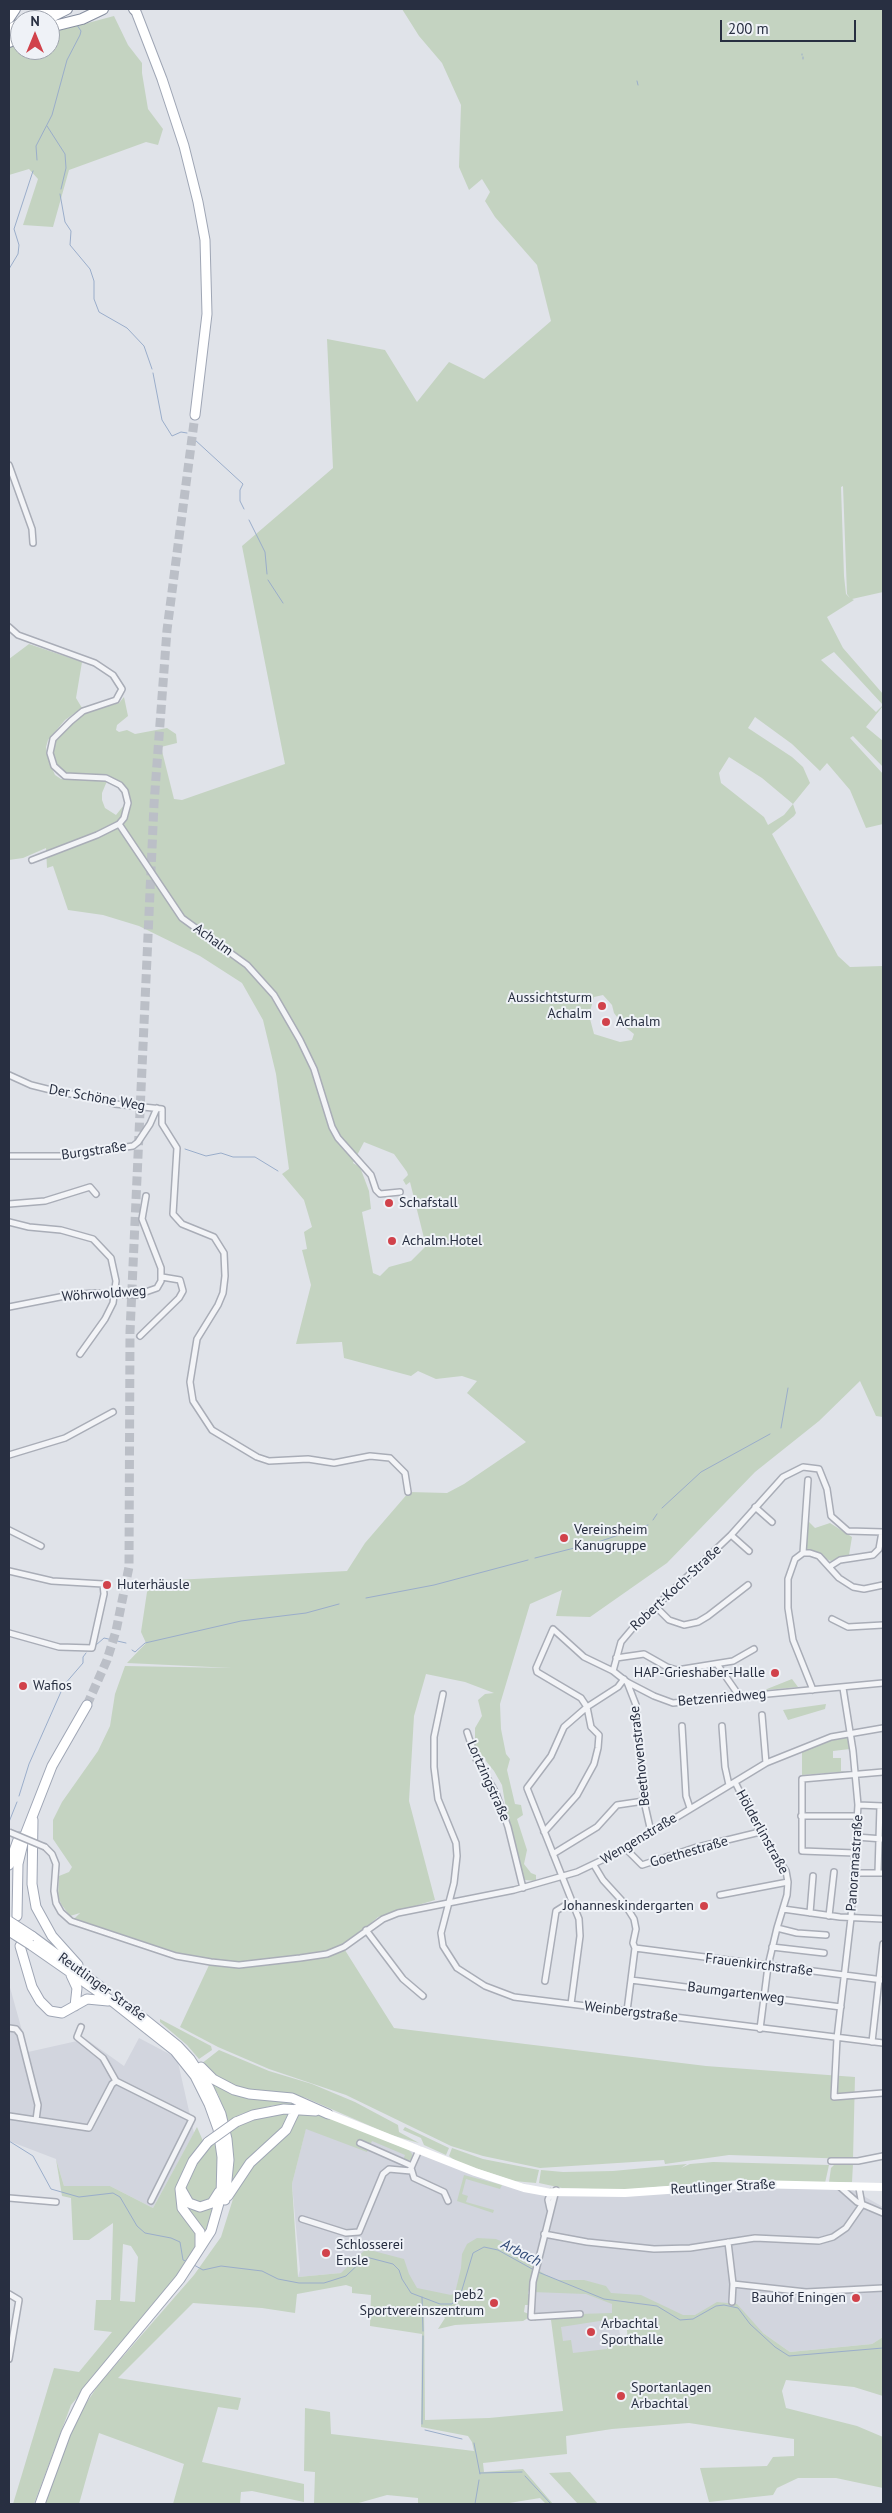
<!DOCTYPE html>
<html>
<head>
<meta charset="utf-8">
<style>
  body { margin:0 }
  #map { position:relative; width:892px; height:2513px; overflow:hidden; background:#e0e3e9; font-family:"PT Sans",sans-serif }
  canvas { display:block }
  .frame { position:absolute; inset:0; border:10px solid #282f41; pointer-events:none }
  .north { position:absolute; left:10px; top:10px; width:50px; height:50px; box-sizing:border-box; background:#eff2f7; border:1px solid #9fa4ae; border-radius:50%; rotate:0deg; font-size:14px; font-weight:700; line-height:20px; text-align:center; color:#282f41 }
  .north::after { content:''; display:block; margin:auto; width:18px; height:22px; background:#d1424b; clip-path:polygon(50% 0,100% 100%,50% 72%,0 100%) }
  .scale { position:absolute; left:720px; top:20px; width:136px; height:22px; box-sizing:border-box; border:2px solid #282f41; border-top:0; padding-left:6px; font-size:15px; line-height:18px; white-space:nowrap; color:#282f41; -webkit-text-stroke:4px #eff2f7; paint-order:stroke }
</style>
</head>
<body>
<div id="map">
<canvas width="892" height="2513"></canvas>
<div class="frame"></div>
<div class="north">N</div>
<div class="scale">200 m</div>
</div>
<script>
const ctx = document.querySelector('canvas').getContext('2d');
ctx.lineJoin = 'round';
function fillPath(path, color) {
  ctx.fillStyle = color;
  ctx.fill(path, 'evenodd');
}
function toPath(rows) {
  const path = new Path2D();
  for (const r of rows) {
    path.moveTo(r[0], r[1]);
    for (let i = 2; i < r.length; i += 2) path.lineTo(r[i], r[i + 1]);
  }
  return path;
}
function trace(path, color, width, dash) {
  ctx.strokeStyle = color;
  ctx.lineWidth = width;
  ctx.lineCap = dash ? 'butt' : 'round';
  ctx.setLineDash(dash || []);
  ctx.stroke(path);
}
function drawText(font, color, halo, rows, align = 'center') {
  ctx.font = font + ' "PT Sans",sans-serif';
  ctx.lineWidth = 4;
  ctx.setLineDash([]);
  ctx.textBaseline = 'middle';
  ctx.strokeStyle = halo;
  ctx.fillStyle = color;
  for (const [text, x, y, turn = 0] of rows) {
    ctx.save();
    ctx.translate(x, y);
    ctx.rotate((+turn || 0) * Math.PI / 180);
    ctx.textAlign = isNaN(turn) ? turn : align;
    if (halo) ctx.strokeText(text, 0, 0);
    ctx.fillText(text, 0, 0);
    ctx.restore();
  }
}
const built = toPath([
  [9,1984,28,2052,86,2039,124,2066,139,2038,177,2058,194,2133,153,2208,110,2186,64,2186,56,2159,9,2141],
  [328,2115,418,2151,551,2192,723,2185,853,2190,883,2207,883,2337,872,2344,790,2352,763,2333,615,2302,624,2362,561,2367,553,2318,536,2318,530,2271,455,2299,341,2273,298,2277,300,2270,292,2184,306,2128]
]);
const green = toPath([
  [402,9,883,9,883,592,852,599,854,600,827,617,843,648,883,694,883,706,866,727,883,741,883,767,853,736,850,738,883,774,883,824,866,828,850,790,827,763,820,771,792,744,755,717,748,728,792,757,803,767,810,783,793,804,796,813,794,816,772,834,838,956,850,967,883,966,883,1417,876,1416,860,1381,819,1421,755,1472,667,1563,590,1617,556,1616,562,1590,530,1604,500,1704,501,1729,506,1754,510,1759,507,1770,515,1804,521,1805,523,1815,517,1819,527,1850,524,1864,531,1873,536,1875,536,1881,525,1880,520,1871,509,1826,502,1785,494,1771,475,1747,475,1728,482,1716,478,1700,485,1694,494,1693,465,1682,426,1674,414,1716,409,1801,435,1900,378,1917,343,1947,394,2028,706,2066,855,2077,853,2159,729,2155,665,2164,664,2160,540,2168,483,2156,451,2146,346,2095,269,2069,218,2047,180,2027,210,1963,239,1965,177,1955,72,1921,80,1913,70,1916,61,1904,58,1896,59,1876,69,1872,72,1867,53,1839,53,1820,62,1802,98,1751,110,1726,115,1694,125,1666,232,1668,127,1663,146,1643,141,1632,147,1592,156,1581,347,1571,365,1543,409,1492,447,1493,464,1484,526,1442,467,1393,477,1381,462,1376,436,1379,418,1371,411,1376,344,1358,342,1342,296,1344,311,1285,302,1250,307,1249,304,1232,312,1227,304,1200,282,1174,289,1169,276,1074,263,1020,242,983,200,956,139,926,103,915,68,910,53,866,47,868,46,848,23,858,9,860,9,659,29,644,82,662,76,698,82,708,65,720,48,740,46,747,48,759,55,775,61,779,107,781,102,793,102,800,105,808,116,815,124,805,125,797,129,797,122,784,108,775,65,775,55,765,52,748,54,741,61,732,83,713,119,703,124,697,128,716,117,725,116,730,119,732,127,730,135,734,167,728,176,734,177,743,161,747,174,799,182,800,285,764,242,546,333,468,327,339,385,350,417,402,449,362,484,379,551,321,537,265,495,217,485,201,490,192,482,179,469,190,459,167,461,105,442,63,419,36],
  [843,486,847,594,850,598,846,594,844,576,841,487],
  [834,652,883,705,876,712,821,660],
  [729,757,762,778,793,804,784,815,768,825,764,817,721,783,719,773],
  [603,995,612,1005,614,1013,624,1026,634,1034,632,1040,620,1042,594,1034,589,1015,594,997],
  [364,1142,394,1154,407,1172,408,1175,403,1180,406,1185,410,1182,426,1246,411,1261,389,1267,380,1276,373,1273,362,1212,371,1209,369,1191,360,1167,353,1163],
  [114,16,128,45,142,63,142,73,148,109,163,129,158,145,146,142,69,170,53,227,23,225,38,179,29,169,9,175,9,47,20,42,20,50,50,50,50,33],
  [807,1520,815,1528,830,1523,852,1537,849,1555,831,1561,805,1550],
  [792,1679,798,1687,766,1690,767,1689],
  [826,1704,825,1709,788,1720,783,1710],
  [844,1736,849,1739,850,1749,833,1751,833,1758,841,1758,841,1771,851,1771,802,1775,802,1752,826,1741],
  [160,2019,211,2046,212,2050,199,2059,187,2045,160,2022],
  [219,2050,269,2071,312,2084,355,2102,398,2125,399,2132,419,2143,391,2135,306,2098,291,2094,261,2093,228,2084,201,2064],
  [208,2079,283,2099,313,2108,295,2105,274,2105,241,2114,228,2121,218,2094],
  [292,2111,284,2128,245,2164,230,2186,232,2153,230,2130,257,2117],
  [300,2112,323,2115,409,2150,412,2154,412,2159,406,2161,403,2160,405,2155,372,2141,367,2152,306,2129,292,2184,298,2277,341,2273,366,2249,404,2259,409,2274,417,2288,451,2295,455,2293,461,2268,462,2254,467,2244,477,2238,496,2239,516,2248,519,2258,546,2275,557,2280,584,2280,606,2286,611,2293,641,2295,683,2315,695,2315,717,2302,737,2304,763,2333,790,2352,872,2344,883,2337,883,2396,854,2387,786,2380,782,2391,786,2408,857,2426,883,2437,883,2488,836,2478,798,2478,777,2488,773,2495,709,2502,700,2468,767,2466,773,2457,794,2456,794,2439,689,2423,612,2429,566,2436,567,2454,483,2463,484,2472,523,2469,553,2504,546,2504,540,2498,503,2504,418,2504,418,2498,387,2495,355,2504,314,2504,315,2472,304,2471,305,2408,330,2412,331,2434,474,2451,472,2442,468,2436,421,2427,422,2334,370,2326,371,2295,352,2293,352,2287,346,2285,297,2294,295,2313,262,2308,193,2303,118,2378,241,2398,238,2410,218,2407,202,2462,304,2484,304,2502,252,2491,241,2492,240,2504,173,2504,184,2464,99,2433,79,2504,44,2504,67,2441,83,2408,99,2384,194,2275,221,2237,238,2183],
  [530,2285,533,2285,532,2292,586,2294,612,2304,612,2313,546,2315,547,2320,551,2320,563,2411,489,2418,425,2420,424,2308,425,2306,434,2308,445,2318,438,2329,455,2325,523,2321,528,2318,536,2321,536,2317,524,2312,525,2305,532,2305,532,2295,528,2294],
  [606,2320,626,2320,628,2341,608,2341,607,2349,573,2353,571,2340,563,2341,561,2327],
  [197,2127,203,2141,181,2175,177,2194,200,2241,175,2281,71,2405,34,2504,13,2504,54,2368,79,2372,112,2332,94,2330,96,2300,111,2300,113,2223,89,2240,73,2240,71,2198,62,2196,56,2159,64,2186,110,2186,153,2208],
  [123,2244,131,2246,138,2257,135,2302,120,2301],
  [405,2127,449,2148,446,2155,424,2145,421,2138,403,2130],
  [217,2141,219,2175,215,2197,205,2203,191,2201,185,2189,185,2182,203,2154],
  [452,2148,483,2159,539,2170,536,2183,514,2181,457,2162,449,2156],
  [713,2162,829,2165,825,2183,738,2180,621,2190,562,2188,539,2183,541,2170,563,2172,613,2171,687,2164,681,2168,690,2164],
  [835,2164,853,2164,852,2182,829,2182,831,2168],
  [464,2175,502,2185,500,2189,466,2179,462,2194,468,2196,466,2202,494,2210,493,2213,457,2201],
  [183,2197,188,2204,217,2201,206,2237,187,2210],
  [570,2472,598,2504,578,2504,549,2473]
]);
const stream = toPath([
  [802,54,802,55],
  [803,57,803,59],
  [637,81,638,85],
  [47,126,65,154,66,168,61,189],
  [37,160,36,146,52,115,67,60,80,35,81,31,77,25],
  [60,194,65,222,71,231,70,245,90,269,94,281,94,299,99,312,127,328,144,346,152,369],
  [9,269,18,254,19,245,14,229,33,171],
  [153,373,162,420,172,436,181,432,187,433],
  [194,439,243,484,240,490,240,501,244,509],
  [249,520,265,552,267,574],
  [268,580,283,603],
  [185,1149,206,1156,221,1153,233,1157,255,1157,278,1171],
  [781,1428,788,1388],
  [662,1508,701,1472,770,1434],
  [653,1520,657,1514],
  [535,1558,598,1542,648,1525],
  [366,1598,434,1585,528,1560],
  [96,1645,104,1638,126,1643],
  [132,1650,135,1652,145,1643,241,1621,306,1613,339,1604],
  [19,1796,29,1764,64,1685,83,1663,83,1657,86,1653],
  [9,1822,17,1802],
  [9,2141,33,2156,51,2189,79,2197,113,2193,120,2197,137,2226,145,2233,171,2238,180,2242,183,2260,188,2262],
  [194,2265,203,2270,221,2266,262,2271,278,2279,299,2283,324,2283,346,2276,366,2257,393,2264,399,2270,402,2279,411,2293,440,2304,452,2304,461,2293,473,2253,484,2247,498,2250,534,2270],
  [538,2272,604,2299,657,2306,680,2320,693,2319,716,2306,724,2305,738,2308,750,2324,775,2347,789,2356,883,2348],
  [422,2297,423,2331],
  [422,2424,423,2336],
  [425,2430,462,2439],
  [474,2443,480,2474],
  [480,2473,522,2472],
  [525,2476,551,2504],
  [475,2504,479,2480]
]);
const primaryTunnel = toPath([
  [87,1705,107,1660,116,1631,129,1567,130,1332,154,804,167,630,195,415]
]);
const street = toPath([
  [9,465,32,529,33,543],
  [9,627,18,635,95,663,113,675,122,689,116,700,83,711,71,721,53,739,50,753,54,766,65,776,106,778,120,785,125,791,128,803,124,818,119,824,97,835,32,860],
  [119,824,182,918,247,965,274,995,300,1040,314,1069,332,1127,338,1138,371,1175,376,1190,380,1194,400,1192],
  [9,1075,31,1085,59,1092,100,1099,115,1104,162,1109,162,1124,177,1148,173,1214,182,1224,214,1237,224,1253,225,1276,223,1293,218,1305,197,1339,190,1382,193,1401,212,1430,257,1457,269,1461,308,1459,334,1463,370,1456,390,1458,405,1473,408,1492],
  [9,1156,65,1156,133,1146,138,1142,150,1124,157,1108],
  [9,1204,45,1201,90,1187,96,1194],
  [9,1222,29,1227,61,1230,93,1239,111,1258,116,1281,113,1303,105,1319,80,1354],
  [9,1307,70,1295,94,1293,137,1295,157,1288,161,1281,161,1268,142,1219,146,1196],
  [140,1336,179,1298,183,1291,180,1280,162,1277],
  [9,1455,65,1438,113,1412],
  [755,1507,772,1522],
  [9,1530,41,1546],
  [731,1535,749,1551],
  [803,1553,808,1480],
  [829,1567,840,1560,873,1555,879,1549,882,1532],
  [9,1571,52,1581,103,1584,104,1594,92,1648,59,1647,9,1633],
  [656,1607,669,1620,684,1625,698,1622,708,1616,748,1585],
  [832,1619,848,1627,883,1625],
  [616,1658,644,1654,667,1667,677,1670,733,1661,754,1649],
  [717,1664,740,1697],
  [613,1671,621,1642,632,1629,731,1535,783,1477,803,1467,819,1469,827,1489,831,1516,848,1531,883,1532],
  [627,1682,636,1705,644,1801,651,1832],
  [843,1688,853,1751,858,1805,851,1918,837,2038,834,2097,883,2093],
  [813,1690,793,1640,788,1608,788,1579,795,1559,803,1553,810,1553,819,1556,839,1578,853,1587,864,1589,883,1585],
  [443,1694,434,1737,434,1767,438,1799,456,1843,457,1856,454,1883,441,1933,443,1946,457,1968,485,1986,514,1997,883,2043],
  [762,1715,766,1763],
  [682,1726,686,1796,690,1808],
  [722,1726,725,1767,729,1785],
  [467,1732,476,1759,496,1793,508,1827,523,1888],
  [735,1782,760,1832,786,1871,788,1882,787,1895,777,1928,768,1966,760,2029],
  [858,1805,883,1806],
  [801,1816,858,1816],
  [544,1832,577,1795,594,1764,598,1748,599,1735,591,1727,587,1707,581,1698,537,1672,536,1668,553,1629,584,1657,613,1671,627,1682,654,1696,673,1703,883,1683],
  [856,1837,883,1839],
  [45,1847,52,1854,56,1864,54,1891,56,1903,61,1912,71,1921,176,1956,211,1962,239,1965,300,1958,327,1954,344,1947,383,1919,398,1913,514,1890,577,1872,621,1851,766,1763,831,1737,883,1728],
  [625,1848,642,1865,694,1848,760,1832],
  [855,1853,802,1851,802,1779,883,1772],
  [553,1854,597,1827,617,1805,644,1801],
  [594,1865,603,1880,624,1903,634,1919,636,1929,633,1943,635,1948,627,2011],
  [854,1873,883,1873],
  [878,1873,880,1806],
  [720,1895,788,1882],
  [783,1909,840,1917,883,1919],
  [810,1913,813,1876],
  [829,1916,834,1872],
  [777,1928,797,1933,826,1935],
  [366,1930,403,1979,423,1996],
  [772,1947,824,1953],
  [635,1948,883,1980],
  [631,1980,841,2007],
  [545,1981,556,1911,572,1901],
  [571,2004,580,1936,579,1919,527,1788,551,1756,564,1727,587,1707,618,1687,624,1679],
  [81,2027,77,2037,103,2058,116,2081],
  [9,2028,16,2029,20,2034,38,2105,36,2120],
  [872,2042,883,1944],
  [9,2116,89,2128,112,2084,116,2081,192,2119,151,2201],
  [360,2143,412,2166],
  [419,2150,411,2168,414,2178,444,2192,448,2201],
  [831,2161,858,2161,883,2156],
  [840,2187,857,2202,883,2213],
  [859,2188,862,2205],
  [556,2190,533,2282,531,2317,580,2314],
  [9,2198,56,2202],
  [550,2209,548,2200,551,2192],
  [302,2219,346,2233,359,2232,383,2174,389,2169,411,2171],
  [544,2234,587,2242,654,2249,690,2248,755,2238,819,2241,833,2237,846,2228,862,2205],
  [728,2242,733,2284,732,2302],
  [733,2284,806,2292,883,2288],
  [9,2294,19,2300,9,2359]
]);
const secondary = toPath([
  [328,2114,475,2172,524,2188,546,2192,625,2193,752,2184,883,2187]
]);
const primary = toPath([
  [135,9,162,79,184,146,198,202,205,240,207,314,195,415],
  [33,1820,32,1884,36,1907,52,1936,78,1965],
  [9,1865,19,1837],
  [17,1916,18,1864,25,1835,52,1766,87,1705],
  [32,1936,105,1990],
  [31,1945,113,2002,175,2051,195,2076,209,2104,218,2129,222,2157,221,2196,211,2231,180,2279,86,2392,66,2433,40,2504],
  [20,1946,32,1987,40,2001,50,2011,62,2013,87,1999,108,2001],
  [71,1975,77,1988,75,2006],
  [132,2009,178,2046,190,2059,209,2088,221,2114,227,2139,229,2160,225,2200],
  [201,2067,213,2079,234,2090,249,2094,292,2098,328,2114],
  [236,2122,253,2115,284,2109,316,2111],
  [181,2189,189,2203,200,2207,212,2203,219,2192],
  [228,2196,250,2163,286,2130,296,2109],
  [200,2247,200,2232,182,2208,180,2189,193,2161,208,2142]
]);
const highway = toPath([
  [134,9,135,10],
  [9,18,15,9],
  [29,20,50,9],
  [45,20,67,9],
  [50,27,82,19,103,9],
  [9,30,20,24],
  [9,42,20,37]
]);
const streetBridge = toPath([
  [9,1832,45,1847]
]);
const primaryBridge = toPath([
  [9,1921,32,1936],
  [9,1931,31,1945],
  [208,2142,236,2122]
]);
const markers = [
  [602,1006,5,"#d1424b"],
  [606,1022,5,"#d1424b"],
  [389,1203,5,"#d1424b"],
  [392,1241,5,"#d1424b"],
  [564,1538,5,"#d1424b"],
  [107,1585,5,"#d1424b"],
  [775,1673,5,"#d1424b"],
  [23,1686,5,"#d1424b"],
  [704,1906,5,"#d1424b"],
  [326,2253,5,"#d1424b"],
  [856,2298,5,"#d1424b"],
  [494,2303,5,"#d1424b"],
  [591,2332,5,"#d1424b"],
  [621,2396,5,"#d1424b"]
];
const streetNames = [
  ["Achalm",213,940,36],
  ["Der Schöne Weg",97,1098,10],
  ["Burgstraße",94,1151,-8],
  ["Wöhrwoldweg",104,1294,-4],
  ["Robert-Koch-Straße",676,1588,-43],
  ["Betzenriedweg",722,1698,-5],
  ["Beethovenstraße",640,1756,-96],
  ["Lortzingstraße",488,1781,66],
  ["Hölderlinstraße",762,1832,61],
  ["Wengenstraße",639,1839,-31],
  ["Goethestraße",689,1852,-16],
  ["Panoramastraße",855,1863,-86],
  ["Frauenkirchstraße",759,1965,7],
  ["Reutlinger Straße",102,1987,36],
  ["Baumgartenweg",736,1993,7],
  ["Weinbergstraße",631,2012,7],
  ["Reutlinger Straße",723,2187,-3]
];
const poiNames = [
  ["Aussichtsturm",592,998,"right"],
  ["Achalm",592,1014,"right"],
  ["Achalm",616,1022],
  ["Schafstall",399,1203],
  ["Achalm.Hotel",402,1241],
  ["Vereinsheim",574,1530],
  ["Kanugruppe",574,1546],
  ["Huterhäusle",117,1585],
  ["HAP-Grieshaber-Halle",765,1673,"right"],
  ["Wafios",33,1686],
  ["Johanneskindergarten",694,1906,"right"],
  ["Schlosserei",336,2245],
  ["Ensle",336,2261],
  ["peb2",484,2295,"right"],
  ["Sportvereinszentrum",484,2311,"right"],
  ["Bauhof Eningen",846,2298,"right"],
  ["Arbachtal",601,2324],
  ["Sporthalle",601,2340],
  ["Sportanlagen",631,2388],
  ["Arbachtal",631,2404]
];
const waterNames = [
  ["Arbach",521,2253,27]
];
fillPath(built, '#d2d5de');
fillPath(green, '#c4d3c1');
trace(stream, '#9aadca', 1);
trace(primaryTunnel, '#bbbfc7', 9, [9, 4.5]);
trace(street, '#a9adb7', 8);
trace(primary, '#9fa6b5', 11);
trace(highway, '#878fa0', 12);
trace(street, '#f3f4f7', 5);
trace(secondary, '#fff', 8);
trace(primary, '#fff', 9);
trace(highway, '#fff', 10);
trace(streetBridge, '#a9adb7', 8, []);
trace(primaryBridge, '#9fa6b5', 11, []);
trace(streetBridge, '#f3f4f7', 5);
trace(primaryBridge, '#fff', 9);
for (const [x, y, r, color] of markers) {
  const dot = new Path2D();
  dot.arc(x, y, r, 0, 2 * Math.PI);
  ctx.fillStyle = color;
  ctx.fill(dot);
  trace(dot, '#eff2f7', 2);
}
drawText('14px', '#282f41', '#eff2f7', streetNames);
drawText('14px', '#282f41', '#eff2f7', poiNames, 'left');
drawText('italic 15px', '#314a76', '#eff2f7', waterNames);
</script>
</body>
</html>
